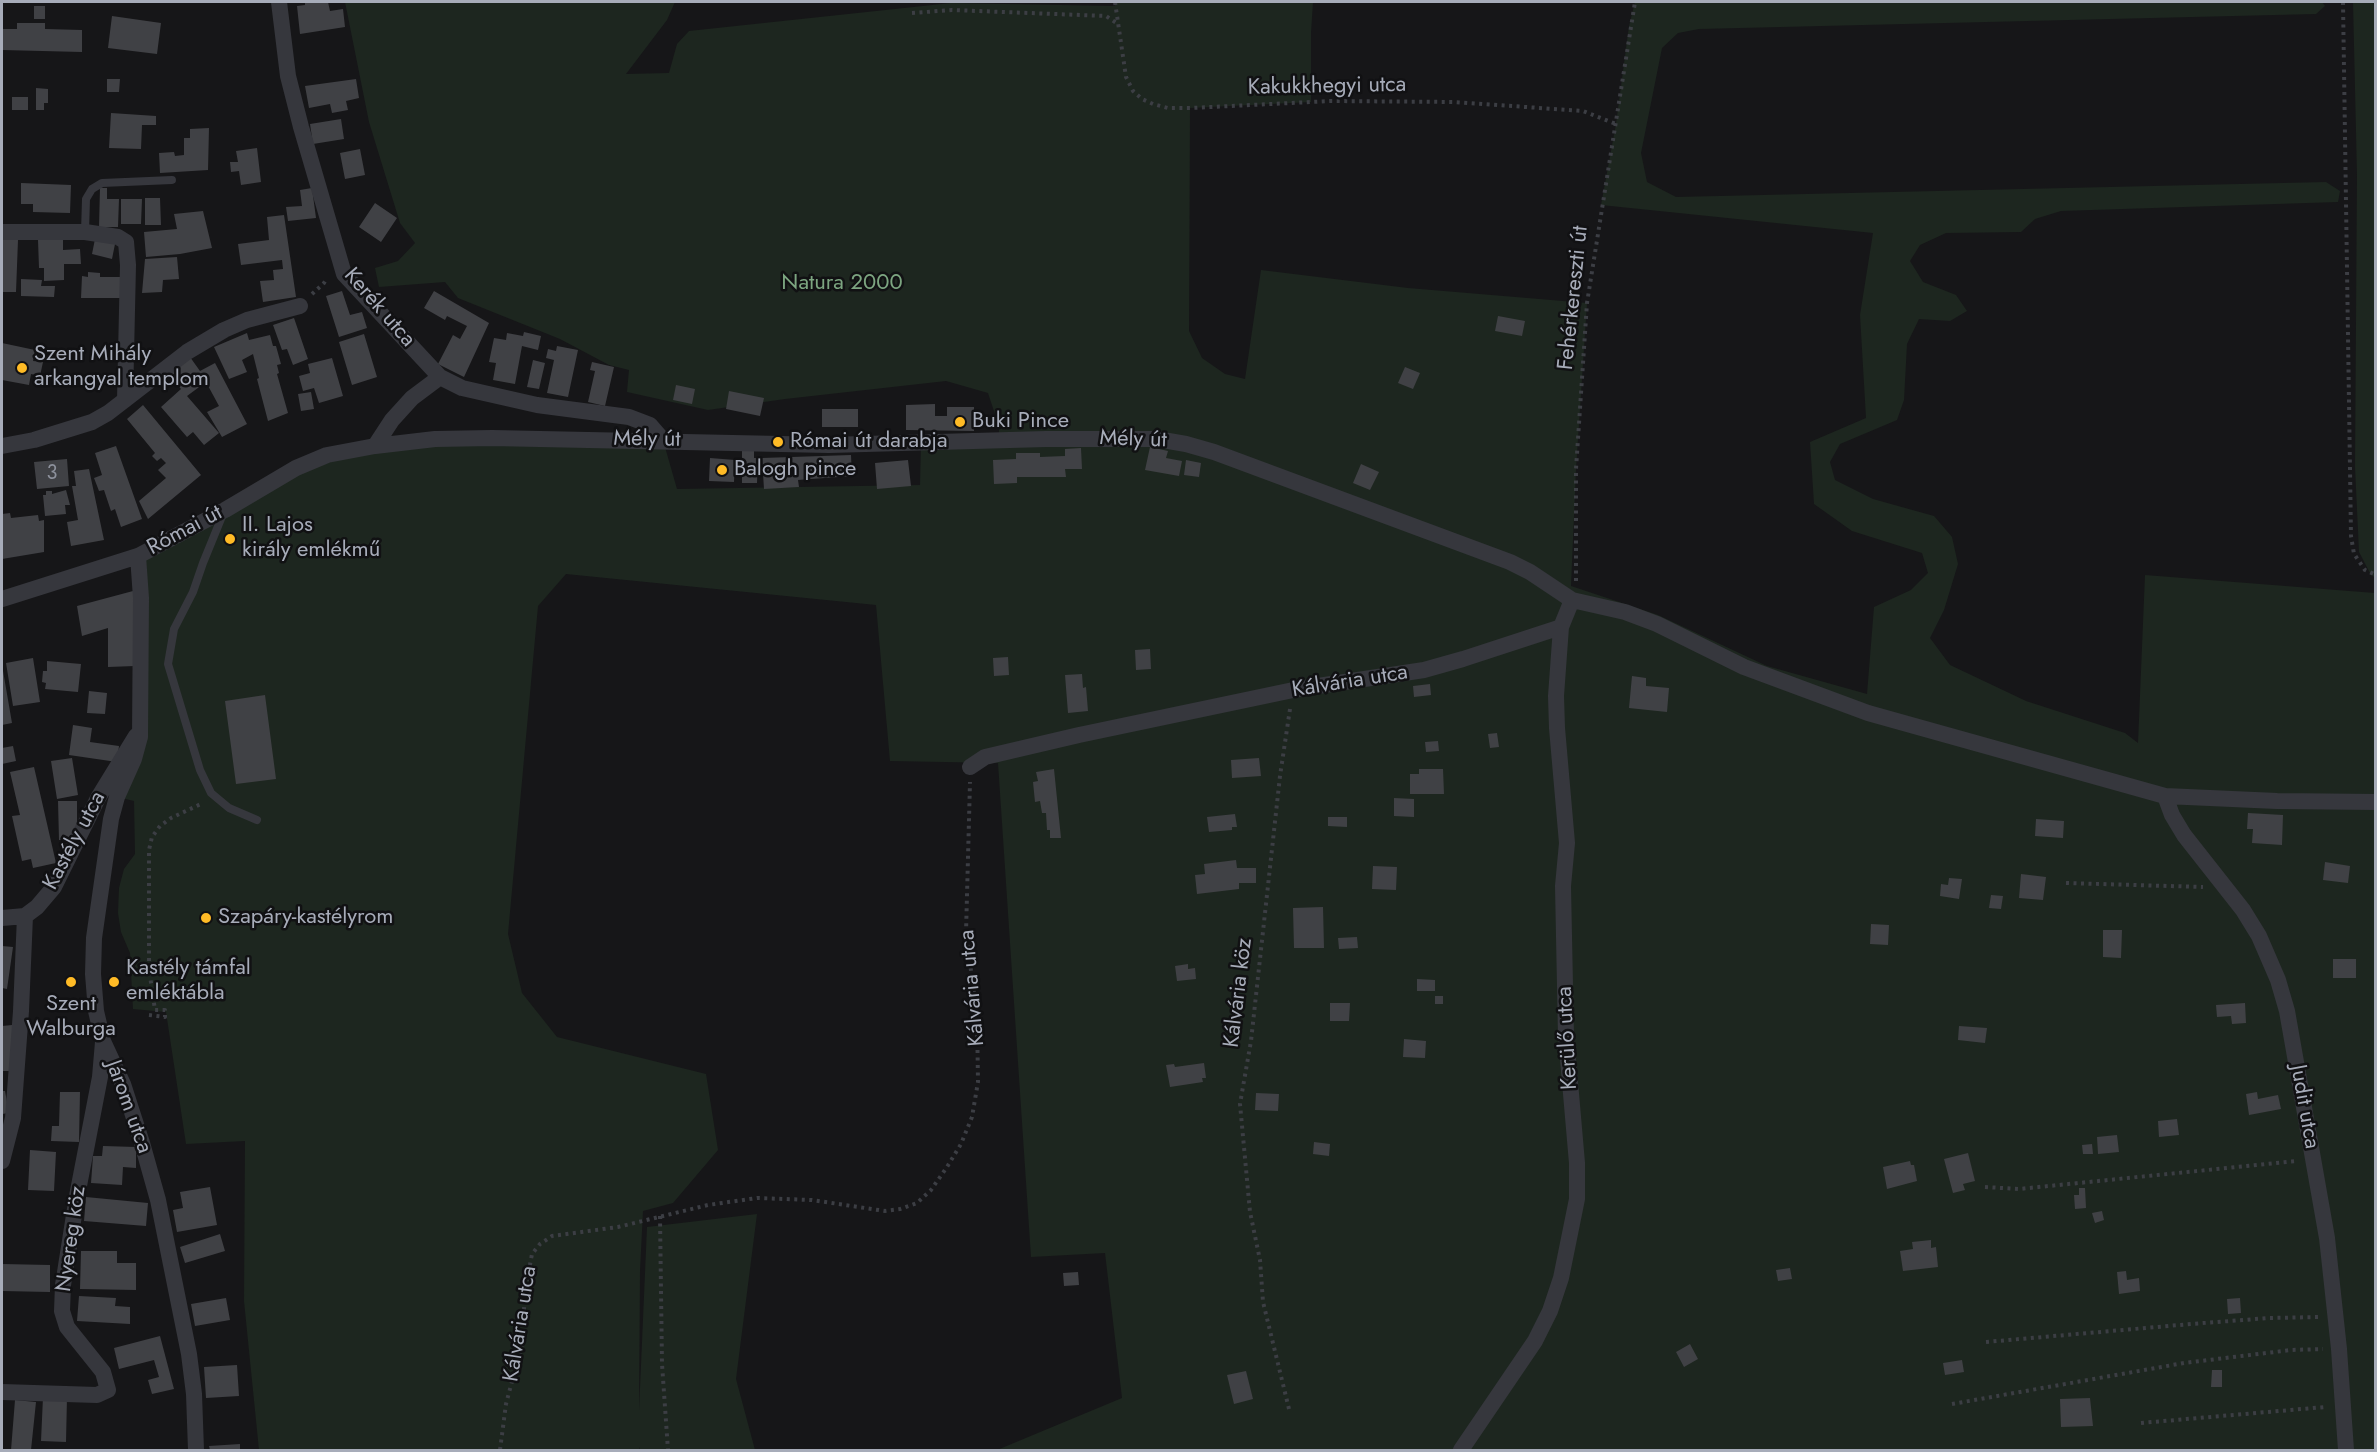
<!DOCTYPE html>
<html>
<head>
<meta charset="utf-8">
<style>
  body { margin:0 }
  #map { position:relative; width:2377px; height:1452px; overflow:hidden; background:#161618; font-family:Jost,sans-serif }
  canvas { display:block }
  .frame { position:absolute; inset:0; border:3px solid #a7acb9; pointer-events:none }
</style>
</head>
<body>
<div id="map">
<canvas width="2377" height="1452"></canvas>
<div class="frame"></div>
</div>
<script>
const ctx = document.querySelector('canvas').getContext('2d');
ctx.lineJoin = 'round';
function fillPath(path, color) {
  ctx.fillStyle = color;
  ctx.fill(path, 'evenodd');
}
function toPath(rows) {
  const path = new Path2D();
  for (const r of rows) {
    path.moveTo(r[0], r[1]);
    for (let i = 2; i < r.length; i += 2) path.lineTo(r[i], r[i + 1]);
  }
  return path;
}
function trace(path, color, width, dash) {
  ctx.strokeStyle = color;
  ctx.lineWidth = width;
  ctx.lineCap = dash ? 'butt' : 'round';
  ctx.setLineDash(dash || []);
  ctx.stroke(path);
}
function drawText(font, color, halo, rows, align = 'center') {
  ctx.font = font + ' Jost,sans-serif';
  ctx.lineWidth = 5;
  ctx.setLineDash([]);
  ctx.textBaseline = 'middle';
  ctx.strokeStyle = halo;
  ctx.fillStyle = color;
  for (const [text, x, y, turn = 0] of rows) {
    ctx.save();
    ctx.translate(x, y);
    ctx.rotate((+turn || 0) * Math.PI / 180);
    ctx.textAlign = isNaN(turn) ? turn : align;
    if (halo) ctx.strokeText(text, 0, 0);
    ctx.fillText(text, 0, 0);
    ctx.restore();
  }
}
const green = toPath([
  [345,2,675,2,667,20,626,74,669,73,677,44,689,31,951,3,1115,6,1115,2,1313,2,1311,33,1311,102,1190,108,1189,331,1202,358,1225,374,1245,379,1261,270,1408,288,1587,303,1576,469,1571,586,1658,615,1767,666,1867,694,1874,607,1911,590,1928,573,1922,553,1852,531,1814,504,1810,442,1866,418,1860,315,1873,233,1601,205,1616,124,1629,26,1635,2,1702,2,1705,3,2322,2,2325,6,2316,14,1699,29,1678,33,1662,48,1641,153,1647,182,1676,197,2326,182,2340,191,2338,202,2061,211,2035,219,2021,232,1946,233,1920,245,1910,261,1923,282,1956,295,1967,311,1950,321,1919,319,1907,344,1904,400,1897,420,1840,444,1830,462,1835,480,1873,499,1934,516,1952,537,1958,564,1944,610,1930,638,1950,665,2026,701,2125,733,2138,743,2145,575,2375,593,2375,1450,997,1450,1122,1398,1105,1253,1031,1257,998,763,890,761,876,605,566,574,538,606,508,934,522,993,557,1037,706,1074,718,1150,673,1203,643,1211,640,1271,639,1411,647,1227,757,1214,736,1379,755,1450,640,1450,640,1447,639,1450,259,1450,244,1301,245,1141,186,1144,166,1012,133,1009,130,953,121,932,118,913,119,888,124,869,135,854,134,801,117,797,134,759,138,556,263,486,375,446,663,440,677,489,920,485,921,443,999,440,999,426,988,393,946,381,785,399,708,410,627,392,629,370,609,365,560,339,458,298,445,282,379,287,375,268,398,261,415,243,400,223,369,122],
  [2353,2,2376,2,2375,578,2370,573,2359,552,2355,467,2357,175]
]);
const building = toPath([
  [305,2,328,2,330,11,343,9,345,27,300,34,297,6,305,5],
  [34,6,45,6,45,19,34,19],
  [112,16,161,23,157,54,108,48],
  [17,23,45,23,45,29,82,30,82,52,2,50,2,29,17,29],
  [107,79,120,79,119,92,107,92],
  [356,79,359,98,346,101,348,110,332,113,330,104,309,108,305,86],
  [36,88,48,89,48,103,44,103,44,110,36,110],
  [12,97,28,97,28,110,12,110],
  [111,113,156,116,156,125,142,125,141,149,109,148],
  [341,119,344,139,313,144,310,124],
  [209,128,208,170,160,173,159,153,174,152,175,156,184,155,184,138,190,138,190,129],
  [257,148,261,182,241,185,239,171,231,172,230,162,238,162,236,151],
  [360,149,365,175,345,179,340,153],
  [21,183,71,185,70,213,33,212,33,204,21,204],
  [100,188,107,188,107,199,119,199,118,227,99,227],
  [312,188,316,218,288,221,286,207,302,206,300,190],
  [145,198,160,198,161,225,145,225],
  [121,199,142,199,141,224,121,224],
  [375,203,397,218,381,242,359,227],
  [203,211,212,248,180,254,146,257,144,232,177,229,174,214],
  [284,215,296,297,263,302,260,281,274,280,273,270,283,269,282,260,241,265,238,244,269,240,267,217],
  [63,239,63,250,80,249,81,264,64,264,64,280,44,281,44,268,39,268,38,240],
  [95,239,115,244,112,259,92,254],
  [2,240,18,240,16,292,2,292],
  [177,257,179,279,163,280,162,292,142,293,145,259],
  [88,272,100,273,100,277,120,277,120,298,81,298,82,276,88,277],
  [21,279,42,280,41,286,55,286,54,297,21,296],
  [342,291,350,315,362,312,367,328,339,337,326,296],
  [434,291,489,323,464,377,438,364,453,335,460,339,467,326,447,316,445,320,424,308],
  [1498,316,1525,321,1522,336,1495,331],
  [294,318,308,359,293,365,287,349,282,350,273,325],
  [524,332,541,336,538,350,522,346,515,384,493,380,496,363,489,362,494,338,506,340,507,333,523,336],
  [247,333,249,340,270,335,273,346,276,346,281,364,277,365,279,373,277,374,288,413,268,421,257,379,259,378,253,354,242,360,247,372,229,379,214,347],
  [364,334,377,377,352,385,339,342],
  [2,343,35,350,33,361,43,362,40,376,31,374,29,385,2,380],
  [557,346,578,350,568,397,547,393,554,360,546,358,548,349,556,351],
  [190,357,200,371,215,363,247,424,222,437,207,412,219,406,206,382,187,396,219,433,204,445,193,432,187,437,161,407,181,389,169,375],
  [332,358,343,396,319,403,314,388,303,391,299,376,310,373,308,364],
  [533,360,545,363,539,389,527,387],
  [592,362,614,367,605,406,588,402,595,371,590,370],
  [1405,367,1420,373,1413,389,1398,383],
  [676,385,695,389,692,404,673,400],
  [729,391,764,398,760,416,726,409],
  [311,392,314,409,301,411,298,394],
  [935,404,935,416,947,416,947,407,974,407,974,431,906,430,906,405],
  [143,405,201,475,148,519,139,501,166,478,158,470,166,463,161,458,157,461,152,456,155,453,127,419],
  [822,409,858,409,858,427,822,427],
  [116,446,142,519,121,527,115,509,111,511,104,490,99,491,94,478,102,475,95,453],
  [1150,447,1168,451,1166,458,1182,461,1179,476,1145,470],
  [1081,448,1082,469,1065,469,1066,477,1017,477,1017,483,994,484,993,460,1016,459,1016,453,1040,453,1040,457,1065,456,1065,449],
  [742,449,754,450,754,458,758,458,757,483,742,483],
  [851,455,852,476,798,480,799,487,764,489,762,458],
  [710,458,735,460,734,482,709,481],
  [67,459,69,486,37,489,34,462],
  [908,460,911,486,877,489,875,463],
  [1186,460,1201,463,1199,477,1184,475],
  [1361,464,1379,472,1370,490,1353,483],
  [89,469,104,540,71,546,67,522,78,520,72,486,76,486,74,471],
  [66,490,70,505,65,505,66,514,45,516,43,495,46,495,46,491,52,491,52,494],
  [10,513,11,518,38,515,39,521,44,520,44,552,2,559,2,514],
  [133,591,135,666,108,667,108,628,82,636,77,606],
  [1150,649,1151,669,1136,670,1135,650],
  [1008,657,1009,675,994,676,993,658],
  [33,658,40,702,13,706,6,663],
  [47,661,81,664,78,692,45,689,46,683,42,682,43,671,47,671],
  [2,665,12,723,2,725],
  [1082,674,1083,688,1086,687,1088,711,1068,713,1065,675],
  [1632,676,1646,678,1646,686,1669,688,1667,712,1629,708],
  [1430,684,1431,695,1414,697,1413,686],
  [89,691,107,693,105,714,87,713],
  [265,695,276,779,236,784,225,701],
  [73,725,92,728,90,742,119,746,117,762,69,755],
  [1497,733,1499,747,1490,748,1488,734],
  [1438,741,1439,751,1426,752,1425,742],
  [13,746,16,761,2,764,2,748],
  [72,758,78,795,57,799,51,761],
  [1259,758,1261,776,1232,778,1231,760],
  [34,767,56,863,33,868,31,859,22,861,12,816,20,815,10,772],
  [1054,769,1061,838,1050,838,1050,830,1047,830,1046,813,1042,813,1040,801,1035,802,1033,782,1038,781,1036,772],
  [1419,769,1443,769,1444,794,1410,794,1410,774,1419,774],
  [1394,798,1414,799,1414,817,1394,816],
  [58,801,77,801,77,840,59,840],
  [2248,813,2283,815,2282,845,2252,843,2253,829,2247,829],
  [1235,814,1237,827,1232,827,1232,830,1209,832,1207,817],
  [1328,817,1347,817,1347,827,1328,826],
  [2036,819,2064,821,2063,838,2035,836],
  [1236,860,1237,868,1256,868,1256,883,1239,883,1239,889,1197,894,1195,875,1205,874,1204,864],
  [2325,862,2350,866,2348,883,2323,880],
  [1373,866,1397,867,1396,890,1372,889],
  [2021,874,2046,877,2043,900,2019,898],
  [1949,878,1962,879,1959,899,1940,896,1941,884,1948,885],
  [1991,895,2003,896,2001,909,1989,908],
  [1323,907,1324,948,1294,948,1293,908],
  [1871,924,1889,925,1888,945,1870,944],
  [2103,930,2122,930,2121,958,2103,957],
  [1357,937,1358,948,1339,949,1338,938],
  [2,946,13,947,7,989,2,988],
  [2333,959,2356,959,2356,978,2333,978],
  [1188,964,1188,969,1195,968,1196,979,1177,981,1175,966],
  [1417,979,1435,980,1435,991,1417,991],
  [1435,996,1443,996,1443,1004,1435,1004],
  [1330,1003,1350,1003,1349,1021,1330,1021],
  [2245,1003,2246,1023,2232,1024,2231,1016,2217,1017,2216,1005],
  [12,1025,14,1071,2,1071,2,1026],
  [1959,1026,1987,1028,1985,1043,1958,1040],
  [1404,1039,1426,1041,1425,1058,1403,1057],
  [1204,1063,1206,1078,1202,1078,1203,1082,1170,1087,1166,1065,1174,1064,1175,1067],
  [2,1091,5,1091,9,1113,2,1114],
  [60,1092,80,1092,79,1142,51,1141,52,1126,59,1126],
  [2257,1092,2258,1099,2278,1095,2281,1109,2249,1115,2246,1094],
  [1256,1093,1279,1094,1278,1111,1255,1110],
  [2177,1119,2179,1135,2159,1137,2158,1121],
  [2117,1135,2119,1152,2098,1154,2097,1137],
  [1314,1142,1330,1144,1329,1156,1313,1154],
  [2092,1144,2093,1154,2083,1154,2082,1145],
  [103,1146,136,1147,136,1168,123,1167,122,1185,91,1183,93,1156,102,1156],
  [30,1150,56,1152,54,1191,28,1190],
  [1968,1153,1975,1181,1963,1184,1965,1190,1953,1193,1944,1159],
  [1910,1161,1911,1165,1914,1165,1917,1181,1887,1189,1883,1167],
  [210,1187,217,1225,177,1232,173,1210,183,1208,180,1192],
  [2079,1188,2085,1188,2086,1208,2075,1209,2074,1195,2079,1195],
  [86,1197,148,1203,146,1226,84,1221],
  [2102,1211,2104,1220,2095,1223,2092,1213],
  [220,1234,225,1251,185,1263,180,1247],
  [1931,1240,1931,1248,1936,1247,1938,1267,1903,1271,1900,1251,1913,1249,1912,1242],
  [81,1251,117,1251,117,1263,136,1263,136,1290,80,1289],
  [2,1264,50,1265,50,1292,2,1291],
  [1790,1268,1792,1279,1778,1281,1776,1270],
  [2126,1271,2127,1280,2139,1278,2140,1291,2119,1294,2117,1272],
  [1078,1272,1079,1285,1064,1286,1063,1273],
  [79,1296,116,1298,115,1306,130,1307,130,1324,77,1321],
  [226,1298,230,1320,195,1326,191,1304],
  [2240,1298,2241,1313,2228,1314,2227,1299],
  [160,1336,174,1389,152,1394,148,1380,159,1377,154,1360,119,1369,114,1348],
  [1690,1344,1698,1359,1684,1367,1676,1352],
  [1962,1360,1964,1372,1945,1375,1943,1363],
  [237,1365,239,1396,206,1398,204,1367],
  [2212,1370,2222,1370,2222,1387,2211,1387],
  [1246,1371,1253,1399,1234,1404,1227,1375],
  [43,1397,67,1397,66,1442,41,1441],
  [2090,1398,2093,1426,2061,1427,2060,1399],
  [15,1400,36,1402,31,1450,11,1450],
  [240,1444,240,1450,210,1450,209,1446]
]);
const path = toPath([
  [1115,2,1126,77,1133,91,1142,99,1153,104,1168,108,1190,108,1331,101,1454,102,1583,111,1616,124],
  [2343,2,2351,536,2354,554,2365,570,2376,575],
  [912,13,952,10,1106,16,1118,24],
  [312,294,324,283,327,278],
  [1576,581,1576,469,1587,303,1635,2],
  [2066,883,2203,887],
  [149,1015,165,1017,165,1010,155,1010,149,969,149,850,152,837,160,826,171,818,203,803],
  [1985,1187,2019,1189,2297,1161],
  [660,1216,662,1364,668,1450],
  [1986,1342,2191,1324,2269,1318,2320,1317],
  [1952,1404,2184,1363,2291,1350,2323,1349],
  [1289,1409,1263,1302,1260,1260,1250,1212,1240,1104,1251,1041,1280,776,1290,709],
  [2141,1423,2325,1407],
  [500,1450,506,1404,522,1344,525,1291,532,1254,540,1244,552,1236,618,1227,708,1205,757,1198,812,1200,885,1211,900,1209,917,1203,931,1190,947,1167,961,1144,972,1117,978,1082,977,1016,966,933,970,782]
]);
const service = toPath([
  [85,232,86,199,92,189,102,183,172,180],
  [223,514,203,563,193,592,174,629,168,664,200,770,211,793,229,808,257,820]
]);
const minor = toPath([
  [279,2,288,76,301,127,344,274,440,377,462,388,537,405,629,417,650,425,663,440],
  [2,232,85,232,118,237,126,242,128,265,125,400],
  [2,446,34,440,92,422,108,413,187,352,224,330,247,320,300,306],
  [375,446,392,420,412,398,440,377],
  [138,556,141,598,140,737,134,759,117,797,111,819,94,938,93,974,96,1011,103,1041,123,1084,142,1143,158,1200,189,1354,194,1394,196,1450],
  [2,599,138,556,225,510,296,468,327,455,375,446,435,439,492,438,829,445,1046,439,1157,439,1186,444,1214,452,1510,562,1530,572,1572,600,1625,612,1657,624,1744,667,1868,713,2165,796,2277,801,2376,802],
  [970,767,985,757,1079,735,1298,689,1424,670,1463,659,1561,627],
  [2165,796,2172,815,2184,835,2243,910,2259,936,2278,980,2287,1011,2327,1238,2339,1349,2346,1450],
  [25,916,37,907,54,887,98,798,136,736],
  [2,918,25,916],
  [2,1161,13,1118,21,1011,25,916],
  [2,1392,97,1395,108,1390,103,1372,67,1327,62,1311,63,1285,77,1196,100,1077,103,1042],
  [1461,1450,1535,1341,1550,1311,1561,1278,1577,1199,1577,1163,1566,1036,1563,886,1567,843,1557,728,1556,696,1561,627,1572,600]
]);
const markers = [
  [22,368,6,"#ffbb26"],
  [960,422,6,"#ffbb26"],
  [778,442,6,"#ffbb26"],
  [722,470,6,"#ffbb26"],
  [230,539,6,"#ffbb26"],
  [206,918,6,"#ffbb26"],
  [71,982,6,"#ffbb26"],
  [114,982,6,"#ffbb26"]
];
const numberNames = [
  ["3",52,474]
];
const streetNames = [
  ["Kakukkhegyi utca",1327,87,-1],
  ["Fehérkereszti út",1574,298,-84],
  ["Kerék utca",379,308,49],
  ["Mély út",647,440,1],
  ["Mély út",1133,440,2],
  ["Római út",185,531,-28],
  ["Kálvária utca",1350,682,-9],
  ["Kastély utca",75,841,-62],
  ["Kálvária utca",973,988,-95],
  ["Kálvária köz",1239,993,-83],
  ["Kerülő utca",1568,1038,-93],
  ["Járom utca",128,1107,70],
  ["Judit utca",2304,1107,80],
  ["Nyereg köz",72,1239,-82],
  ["Kálvária utca",521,1324,-81]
];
const parkNames = [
  ["Natura 2000",842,284]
];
const poiNames = [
  ["Szent Mihály",34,355],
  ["arkangyal templom",34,380],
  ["Buki Pince",972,422],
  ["Római út darabja",790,442],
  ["Balogh pince",734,470],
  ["II. Lajos",242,526],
  ["király emlékmű",242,551],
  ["Szapáry-kastélyrom",218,918],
  ["Kastély támfal",126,969],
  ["emléktábla",126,994],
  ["Szent",71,1005,"center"],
  ["Walburga",71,1030,"center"]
];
fillPath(green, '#1d261f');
fillPath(building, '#404145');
trace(path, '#3c3e44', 4, [3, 4.5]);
trace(service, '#36373d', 8);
trace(minor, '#36373d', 16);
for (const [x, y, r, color] of markers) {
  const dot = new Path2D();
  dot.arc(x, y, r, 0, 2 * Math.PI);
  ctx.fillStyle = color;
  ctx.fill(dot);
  trace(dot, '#111113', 2);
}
drawText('20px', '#8d919c', null, numberNames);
drawText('22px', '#a7acb9', '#111113', streetNames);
drawText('22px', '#7ca580', '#111113', parkNames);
drawText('22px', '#a7acb9', '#111113', poiNames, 'left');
</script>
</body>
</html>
